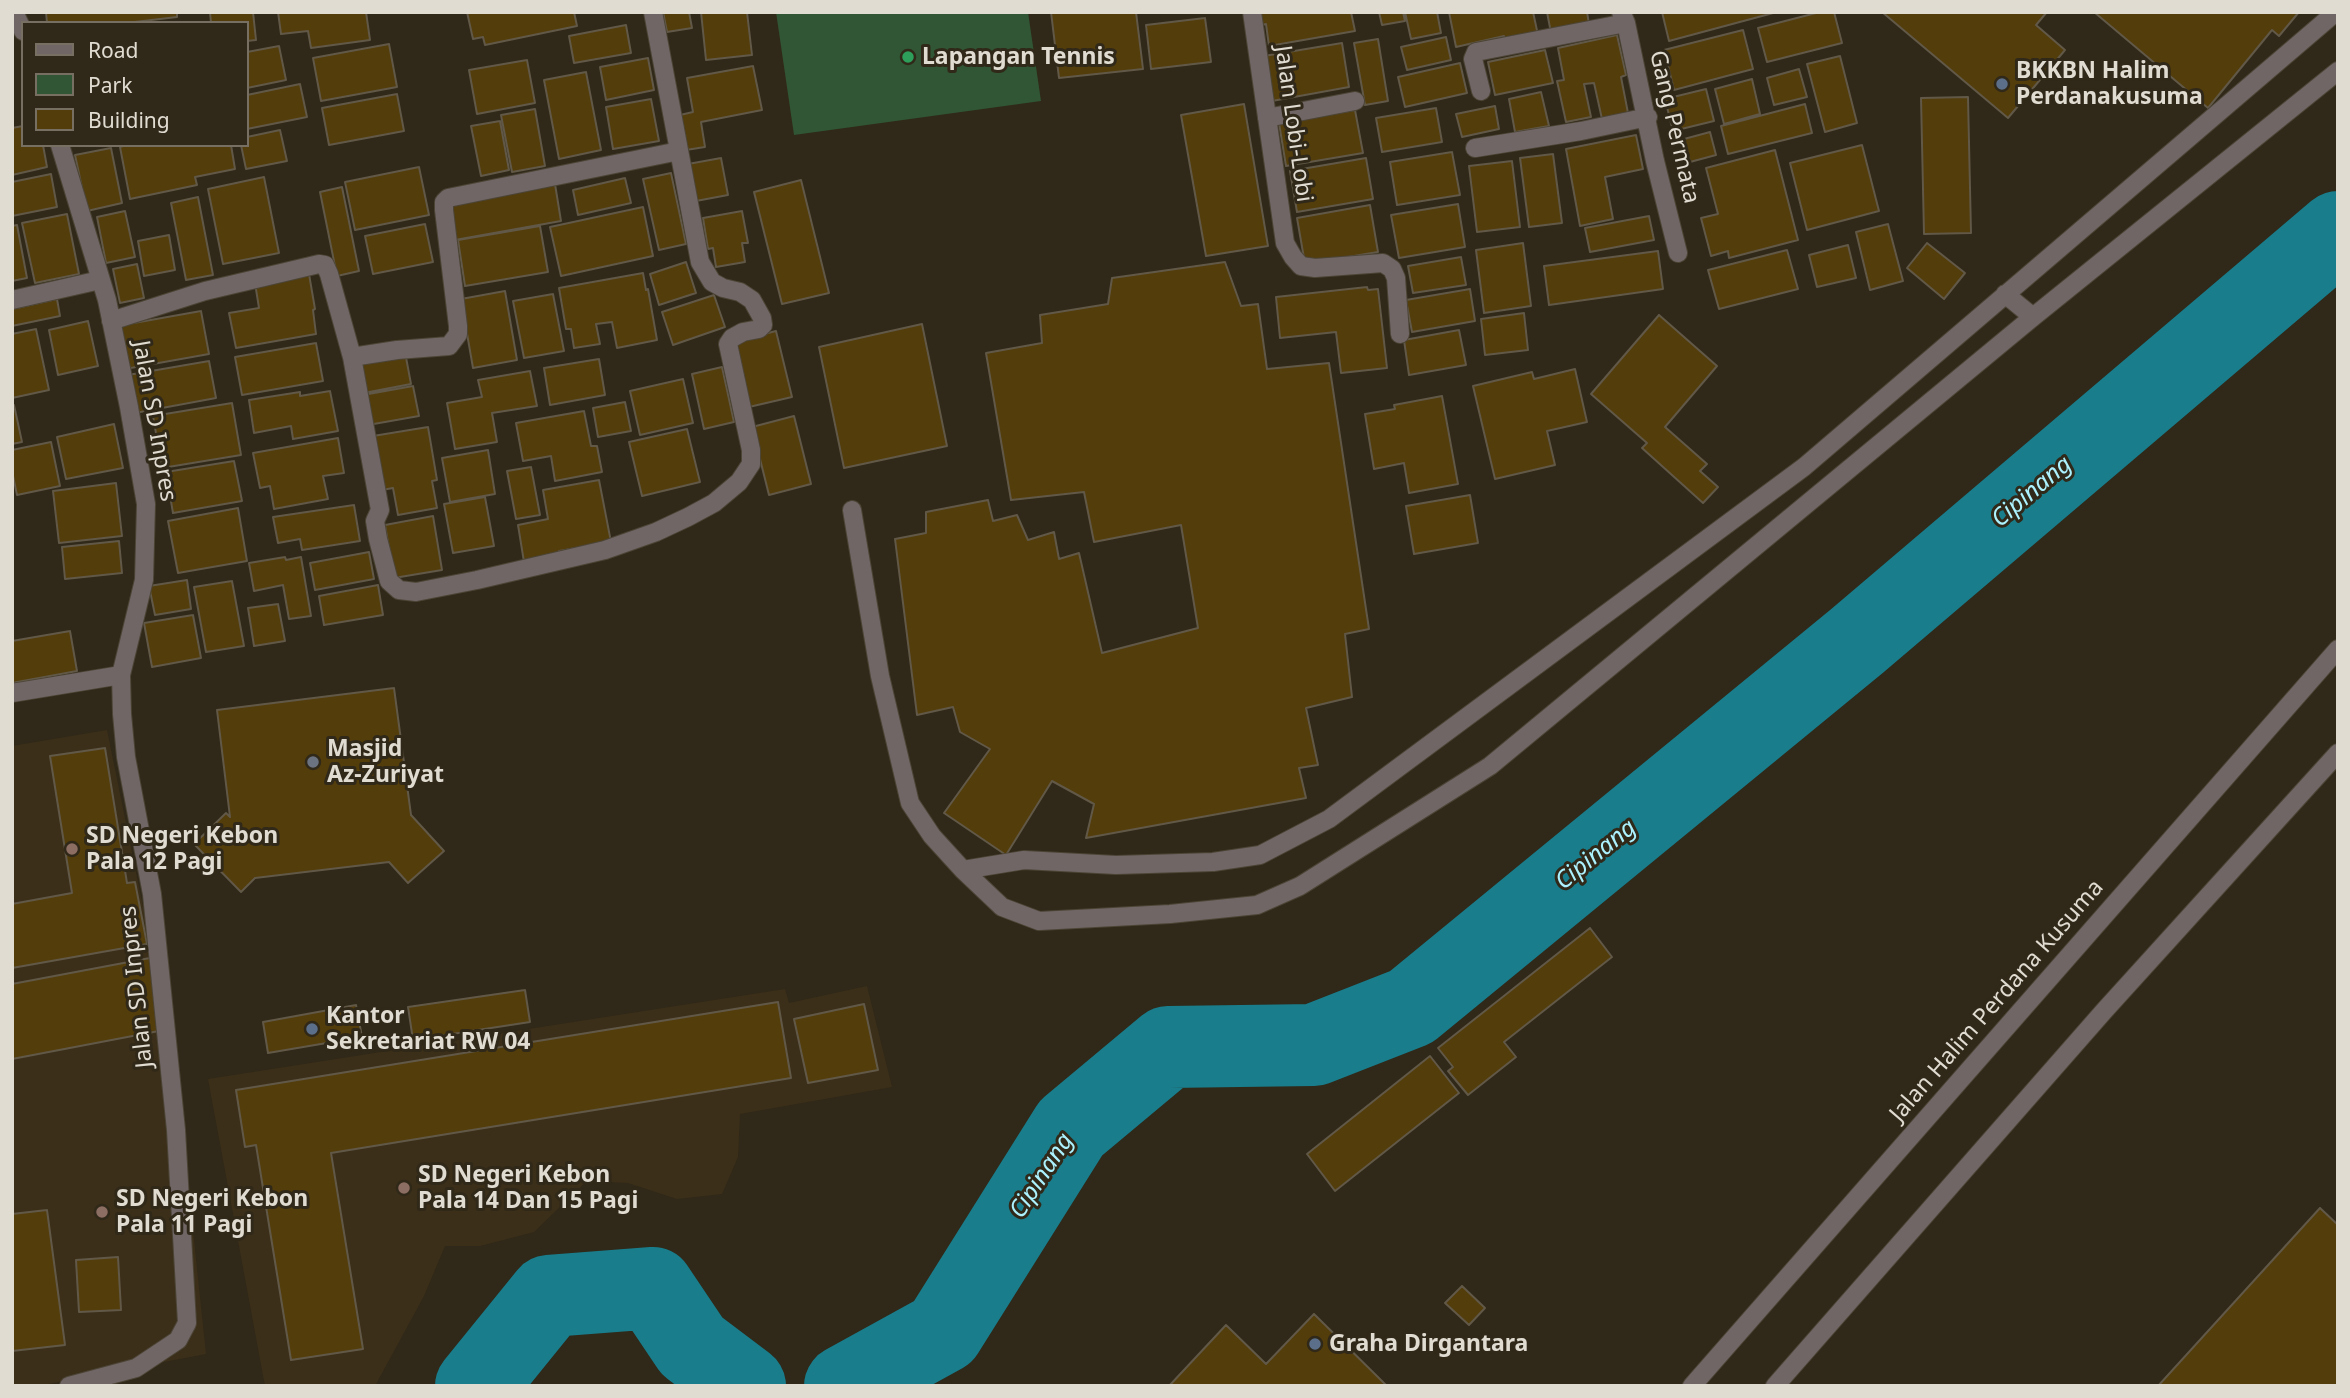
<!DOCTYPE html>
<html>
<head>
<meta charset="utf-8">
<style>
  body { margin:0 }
  #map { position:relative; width:2350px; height:1398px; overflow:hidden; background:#302818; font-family:"Noto Sans",sans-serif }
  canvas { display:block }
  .frame { position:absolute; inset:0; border:14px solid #e1dcd2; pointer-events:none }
  .legend { position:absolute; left:21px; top:21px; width:228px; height:126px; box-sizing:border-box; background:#302818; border:2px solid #777062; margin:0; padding:9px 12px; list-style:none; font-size:21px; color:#e1dcd2 }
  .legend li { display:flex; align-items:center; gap:14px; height:35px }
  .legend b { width:35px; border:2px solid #777062 }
</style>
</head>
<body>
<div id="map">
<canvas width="2350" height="1398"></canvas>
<div class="frame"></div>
<ul class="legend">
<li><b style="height:9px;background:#716666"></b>Road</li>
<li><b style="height:19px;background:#305635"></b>Park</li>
<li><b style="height:19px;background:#533d0b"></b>Building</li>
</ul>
</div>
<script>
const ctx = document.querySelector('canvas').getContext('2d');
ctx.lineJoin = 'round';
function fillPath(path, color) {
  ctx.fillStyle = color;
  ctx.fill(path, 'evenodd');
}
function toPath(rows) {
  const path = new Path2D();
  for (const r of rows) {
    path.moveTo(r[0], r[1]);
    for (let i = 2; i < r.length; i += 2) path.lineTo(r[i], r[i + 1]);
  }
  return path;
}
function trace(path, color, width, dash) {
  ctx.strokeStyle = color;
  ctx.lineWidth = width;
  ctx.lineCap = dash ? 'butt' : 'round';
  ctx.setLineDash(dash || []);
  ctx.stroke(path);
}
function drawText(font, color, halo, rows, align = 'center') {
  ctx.font = font + ' "Noto Sans",sans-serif';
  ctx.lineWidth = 6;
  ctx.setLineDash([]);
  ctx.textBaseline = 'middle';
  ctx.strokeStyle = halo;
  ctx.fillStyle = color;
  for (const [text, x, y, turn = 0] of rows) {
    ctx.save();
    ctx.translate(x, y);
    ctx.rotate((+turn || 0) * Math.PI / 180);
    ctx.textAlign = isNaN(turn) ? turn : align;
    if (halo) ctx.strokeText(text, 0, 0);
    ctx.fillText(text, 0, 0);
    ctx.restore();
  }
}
const built = toPath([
  [107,730,176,1069,206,1354,38,1386,12,1386,12,746],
  [867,986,892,1087,740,1114,738,1157,722,1194,677,1199,628,1183,587,1181,534,1232,480,1246,445,1246,424,1296,375,1386,265,1386,208,1079,785,989,789,1003]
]);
const green = toPath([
  [776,12,1028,12,1041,101,794,135]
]);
const river = toPath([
  [476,1386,549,1296,653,1288,692,1346,745,1386],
  [845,1386,943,1332,1071,1128,1168,1047,1314,1045,1411,1007,1857,641,2338,232]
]);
const building = toPath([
  [46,12,177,12,177,17,126,23,47,23,46,12],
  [210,12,253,12,256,40,247,41,247,23,211,23,210,12],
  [278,12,366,12,370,40,311,48,308,31,281,34,278,12],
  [467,12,574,12,577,26,485,45,483,37,473,39,467,12],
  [663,12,689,12,692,28,667,32,663,12],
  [701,12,747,12,752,55,706,60,701,12],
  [1051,12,1136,12,1143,69,1059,78,1051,12],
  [1260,12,1351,12,1355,31,1269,46,1266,24,1262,25,1260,12],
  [1379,12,1403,12,1405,21,1382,25,1379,12],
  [1405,12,1437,12,1441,33,1411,39,1405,12],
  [1449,12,1533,12,1538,35,1505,42,1504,36,1456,47,1449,12],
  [1547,12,1587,12,1589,24,1551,33,1547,12],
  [1662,12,1777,12,1669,41,1662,12],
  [1820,12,1834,12,1842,43,1767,62,1758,28,1820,12],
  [1882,12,2047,12,2036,25,2065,50,2008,118,1882,12],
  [2094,12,2299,12,2279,36,2272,30,2208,108,2094,12],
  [1205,18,1211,62,1151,69,1146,25,1205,18],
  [626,25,631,53,574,63,569,36,626,25],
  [1743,30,1753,69,1674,90,1664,50,1743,30],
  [1617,35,1626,75,1621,77,1628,113,1602,119,1594,83,1584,84,1591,117,1566,122,1557,81,1564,80,1558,48,1617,35],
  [1446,37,1451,60,1407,70,1401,47,1446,37],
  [1378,39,1388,101,1365,105,1354,43,1378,39],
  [1342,43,1349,87,1272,101,1264,56,1342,43],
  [389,44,397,87,321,101,313,58,389,44],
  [279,46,286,80,247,88,247,52,279,46],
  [1545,50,1553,83,1495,95,1488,62,1545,50],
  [1840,56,1857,123,1825,132,1807,64,1840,56],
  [648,58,654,90,606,100,600,67,648,58],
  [527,60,535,103,477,114,469,70,527,60],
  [1460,63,1467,93,1405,107,1398,77,1460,63],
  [753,66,762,110,701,122,705,147,686,150,680,115,693,112,687,78,753,66],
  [1799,69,1807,97,1774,105,1767,78,1799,69],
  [586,72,601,150,559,159,544,80,586,72],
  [1752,79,1760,114,1724,124,1715,89,1752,79],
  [300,84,307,117,247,129,247,95,300,84],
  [1706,89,1714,121,1673,131,1665,99,1706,89],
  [1541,92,1549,126,1515,132,1509,99,1541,92],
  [397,94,404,131,329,145,322,108,397,94],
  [1968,97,1971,233,1924,234,1921,98,1968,97],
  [651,99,659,141,613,149,606,107,651,99],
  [1244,104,1268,246,1206,256,1181,115,1244,104],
  [1805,104,1812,133,1728,154,1721,126,1805,104],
  [1495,106,1499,129,1462,137,1456,114,1495,106],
  [1436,108,1442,142,1382,152,1376,118,1436,108],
  [535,109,545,166,512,172,501,115,535,109],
  [1355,110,1363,153,1286,166,1279,123,1355,110],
  [500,121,509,170,481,176,471,126,500,121],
  [23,126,23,145,43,145,47,167,12,175,12,128,23,126],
  [280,130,287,161,246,169,241,145,247,145,247,137,280,130],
  [1710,132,1716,155,1690,162,1684,139,1710,132],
  [1636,135,1643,169,1605,177,1613,219,1580,226,1566,149,1636,135],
  [126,145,231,145,235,169,195,177,197,185,130,199,120,147,126,145],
  [1862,145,1879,211,1807,230,1790,163,1862,145],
  [111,148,122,203,87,211,75,155,111,148],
  [1775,150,1798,240,1729,258,1728,251,1711,256,1701,218,1718,214,1706,168,1775,150],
  [1452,152,1460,195,1397,205,1390,162,1452,152],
  [1553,154,1562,223,1529,227,1520,158,1553,154],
  [721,158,728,195,696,201,688,164,721,158],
  [1366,158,1373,199,1297,212,1290,171,1366,158],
  [1512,161,1520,227,1477,232,1469,166,1512,161],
  [419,167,429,215,355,230,345,182,419,167],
  [671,173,686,244,659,250,643,179,671,173],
  [51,174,57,207,12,216,12,182,51,174],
  [264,177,279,253,223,264,208,189,264,177],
  [625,178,631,203,578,215,573,190,625,178],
  [801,180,829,293,782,304,754,192,801,180],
  [555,184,561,221,455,240,448,203,555,184],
  [342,187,359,271,337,276,320,192,342,187],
  [198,197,213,275,186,280,171,203,198,197],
  [1458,204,1465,247,1399,258,1391,215,1458,204],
  [1370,205,1378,252,1305,264,1297,218,1370,205],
  [643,207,653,256,561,276,550,227,643,207],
  [125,211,135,257,106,263,97,217,125,211],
  [742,211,748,243,742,243,745,262,716,267,713,248,708,249,703,218,742,211],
  [67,214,79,274,35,283,22,223,67,214],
  [1649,216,1654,240,1590,252,1585,228,1649,216],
  [425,224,433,262,373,274,365,236,425,224],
  [1888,224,1903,281,1870,290,1856,232,1888,224],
  [17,225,27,278,12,281,12,226,17,225],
  [540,226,548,272,465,286,458,240,540,226],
  [169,235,175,270,144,276,138,241,169,235],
  [1523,243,1531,306,1484,313,1476,250,1523,243],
  [1927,243,1965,273,1944,299,1907,268,1927,243],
  [1848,245,1856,278,1817,287,1809,255,1848,245],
  [1787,250,1798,289,1719,309,1708,270,1787,250],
  [1658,251,1663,289,1549,305,1544,266,1658,251],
  [1461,257,1466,285,1413,293,1408,266,1461,257],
  [686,262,696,293,659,305,650,274,686,262],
  [1225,262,1241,306,1258,304,1267,369,1329,363,1369,629,1345,634,1352,697,1306,708,1318,765,1299,768,1306,798,1086,838,1094,804,1052,781,1006,855,944,813,990,749,960,732,953,707,917,715,895,539,926,533,926,512,988,500,993,521,1017,515,1028,540,1054,532,1059,559,1079,553,1102,653,1198,628,1181,525,1094,542,1084,492,1011,500,986,353,1042,343,1040,315,1108,304,1112,278,1225,262],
  [137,264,144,298,120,303,113,269,137,264],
  [643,273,646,290,648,289,657,340,617,348,612,322,596,324,600,344,574,348,571,329,566,329,559,288,643,273],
  [309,274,315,309,313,310,316,334,236,348,229,313,259,308,255,283,309,274],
  [1367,287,1368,290,1378,289,1387,368,1341,373,1336,332,1280,338,1276,297,1367,287],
  [1470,289,1475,321,1412,332,1406,300,1470,289],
  [505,291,517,360,473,368,461,299,505,291],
  [553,294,564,351,524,358,513,301,553,294],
  [714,295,725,327,673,345,662,312,714,295],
  [57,299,60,316,12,326,12,309,57,299],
  [201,311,209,354,125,369,117,326,201,311],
  [1524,313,1528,350,1485,355,1481,319,1524,313],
  [1659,315,1717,366,1665,427,1707,464,1700,471,1718,487,1703,503,1642,448,1647,443,1591,394,1659,315],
  [88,321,98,366,58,375,49,330,88,321],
  [922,324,947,446,844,468,819,347,922,324],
  [36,329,49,390,12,398,12,334,36,329],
  [1459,330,1466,365,1409,375,1404,340,1459,330],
  [776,331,792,397,749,407,733,342,776,331],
  [316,343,323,381,242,395,235,357,316,343],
  [405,352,411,384,364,393,358,360,405,352],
  [599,359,605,395,550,405,544,368,599,359],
  [209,361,216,398,135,413,128,375,209,361],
  [722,367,734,422,704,429,692,374,722,367],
  [1575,369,1587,422,1547,431,1555,465,1495,479,1473,386,1532,372,1534,379,1575,369],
  [530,371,537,406,492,413,497,442,455,449,447,403,482,397,478,380,530,371],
  [683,379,693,423,640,435,630,391,683,379],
  [413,386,419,416,368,425,363,395,413,386],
  [330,391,338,431,293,439,291,426,254,433,249,400,300,392,300,396,330,391],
  [1442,396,1458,484,1409,493,1404,463,1374,469,1365,414,1395,409,1394,405,1442,396],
  [625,402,631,431,598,437,593,408,625,402],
  [232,403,241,455,162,468,153,416,232,403],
  [12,405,14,405,22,442,12,444,12,405],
  [584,411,591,446,597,446,602,472,555,481,551,456,523,461,516,423,584,411],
  [794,416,811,484,769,495,752,427,794,416],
  [114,424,123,468,66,479,57,437,114,424],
  [428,427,437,480,432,481,437,508,398,515,393,488,382,490,373,436,428,427],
  [687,429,700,482,642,496,629,442,687,429],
  [338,438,344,473,323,476,328,499,274,509,270,486,260,488,253,453,338,438],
  [51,442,60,486,17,495,12,471,12,450,51,442],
  [488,450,495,494,450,502,442,458,488,450],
  [234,461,242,501,173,513,166,472,234,461],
  [531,467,540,515,516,519,507,471,531,467],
  [599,480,611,542,559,551,560,555,524,562,518,525,548,519,543,490,599,480],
  [116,483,122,536,59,543,53,491,116,483],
  [1470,495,1478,543,1414,554,1406,506,1470,495],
  [485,497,494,546,453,553,444,504,485,497],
  [354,505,360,541,302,550,300,539,278,543,273,517,354,505],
  [238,508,247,561,178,573,168,521,238,508],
  [433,516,442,570,394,578,385,525,433,516],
  [119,541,122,573,65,579,62,547,119,541],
  [369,552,374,579,315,590,310,563,369,552],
  [285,557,286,560,301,557,311,616,289,619,283,585,254,591,249,563,285,557],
  [187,580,191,609,155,615,149,586,187,580],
  [232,581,244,646,206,652,194,587,232,581],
  [378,585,383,615,324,625,319,596,378,585],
  [278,604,285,641,254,646,248,608,278,604],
  [193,615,201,658,152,667,144,623,193,615],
  [70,631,77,671,12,683,12,641,70,631],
  [394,688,411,815,444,851,408,883,389,862,255,878,241,892,194,844,226,813,230,817,217,710,394,688],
  [105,748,127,883,135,882,147,944,12,968,12,904,72,893,50,756,105,748],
  [1590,928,1612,957,1504,1042,1516,1057,1468,1095,1448,1071,1453,1067,1438,1048,1590,928],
  [150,958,164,1030,12,1059,12,984,150,958],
  [525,990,530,1022,413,1040,408,1007,525,990],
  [778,1002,791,1078,331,1153,363,1349,291,1360,256,1145,245,1147,236,1090,778,1002],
  [864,1004,878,1070,808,1083,794,1019,864,1004],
  [356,1005,362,1037,268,1053,263,1022,356,1005],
  [1430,1056,1459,1093,1335,1191,1307,1154,1430,1056],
  [2320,1208,2338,1225,2338,1386,2158,1386,2320,1208],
  [47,1210,65,1345,12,1351,12,1214,47,1210],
  [118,1257,121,1310,79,1312,76,1260,118,1257],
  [1462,1286,1485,1308,1469,1325,1445,1303,1462,1286],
  [1314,1314,1387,1386,1169,1386,1226,1325,1266,1364,1314,1314]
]);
const minor = toPath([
  [14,12,23,31],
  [1252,12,1285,243,1293,257,1301,266,1315,268,1383,263,1392,269,1396,278,1400,334],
  [1621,12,1626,23,1655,161,1678,253],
  [1481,91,1473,59,1476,52,1626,23],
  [1267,118,1355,101],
  [60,145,107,300,129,407,146,504,144,580,121,675,122,714,126,757,152,894,176,1130,187,1323,178,1340,136,1368,69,1386],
  [1475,148,1581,131,1648,117],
  [2005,294,2033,317],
  [12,300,100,280],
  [111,321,205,291,319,264,325,265,329,274,352,357,397,350,449,346,458,334,458,326,444,210,444,202,448,198,679,151],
  [352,357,380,510,375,521,378,539,389,581,399,590,416,592,477,580,605,550,656,532,688,517,714,503,739,482,751,464,751,450,728,344,732,338,743,332,759,329,763,325,762,318,752,300,740,292,723,288,712,282,700,262,653,12],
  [852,510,880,676,910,803,932,836,963,870,1002,907,1039,921,1170,914,1257,905,1300,886,1490,766,2033,317,2338,71],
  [12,693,121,675],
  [963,870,1024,860,1116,865,1213,862,1260,855,1329,819,1804,467,2336,12],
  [1692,1386,2338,649],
  [1775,1386,2104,1011,2338,753]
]);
const markers = [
  [908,57,7,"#2e9e5b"],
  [2002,84,7,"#5c6f8a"],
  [313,762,7,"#6b7280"],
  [72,849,7,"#8d6e63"],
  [312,1029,7,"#5c6f8a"],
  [404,1188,7,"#8d6e63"],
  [102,1212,7,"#8d6e63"],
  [1315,1344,7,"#5c6f8a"]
];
const poiNames = [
  ["Lapangan Tennis",922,57],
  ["BKKBN Halim",2016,71],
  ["Perdanakusuma",2016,97],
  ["Masjid",327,749],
  ["Az-Zuriyat",327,775],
  ["SD Negeri Kebon",86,836],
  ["Pala 12 Pagi",86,862],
  ["Kantor",326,1016],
  ["Sekretariat RW 04",326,1042],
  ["SD Negeri Kebon",418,1175],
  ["Pala 14 Dan 15 Pagi",418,1201],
  ["SD Negeri Kebon",116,1199],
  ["Pala 11 Pagi",116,1225],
  ["Graha Dirgantara",1329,1344]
];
const streetNames = [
  ["Jalan Lobi-Lobi",1293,124,82],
  ["Gang Permata",1674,127,77],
  ["Jalan SD Inpres",154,421,80],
  ["Jalan SD Inpres",137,987,-96],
  ["Jalan Halim Perdana Kusuma",1997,1001,-49]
];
const waterNames = [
  ["Cipinang",2032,492,-40],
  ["Cipinang",1596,855,-39],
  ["Cipinang",1042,1176,-57]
];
fillPath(built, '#3b2f19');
fillPath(green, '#305635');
trace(river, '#197d8c', 82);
fillPath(building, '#533d0b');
trace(building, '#615847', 2);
trace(minor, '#4c4536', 20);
trace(minor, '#716666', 18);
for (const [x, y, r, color] of markers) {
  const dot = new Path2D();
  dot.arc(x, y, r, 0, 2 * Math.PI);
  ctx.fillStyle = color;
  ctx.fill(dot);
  trace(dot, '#302818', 2.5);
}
drawText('bold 23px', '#e1dcd2', '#302818', poiNames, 'left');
drawText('23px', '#e1dcd2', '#302818', streetNames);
drawText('italic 24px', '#acf1fe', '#302818', waterNames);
</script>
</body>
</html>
